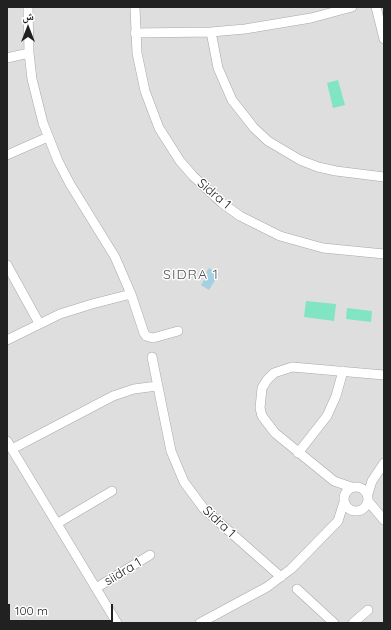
<!DOCTYPE html>
<html>
<head>
<meta charset="utf-8">
<style>
  body { margin:0 }
  #map { position:relative; width:391px; height:630px; overflow:hidden; background:#f2efe7; font-family:Quicksand,"Noto Naskh Arabic",sans-serif }
  canvas { display:block }
  .frame { position:absolute; inset:0; border:8px solid #212121; pointer-events:none }
  .north { position:absolute; left:8px; top:8px; width:40px; height:40px; -webkit-text-stroke:3px #fff; paint-order:stroke; rotate:0deg; font-size:11px; font-weight:700; line-height:16px; text-align:center; color:#212121 }
  .north::after { content:''; display:block; margin:auto; width:14px; height:18px; background:#212121; clip-path:polygon(50% 0,100% 100%,50% 72%,0 100%) }
  .scale { position:absolute; left:8px; top:604px; width:105px; height:18px; box-sizing:border-box; border:2px solid #212121; border-top:0; padding-left:5px; font-size:12px; line-height:14px; white-space:nowrap; color:#212121; -webkit-text-stroke:3px #fff; paint-order:stroke }
</style>
</head>
<body>
<div id="map">
<canvas width="391" height="630"></canvas>
<div class="frame"></div>
<div class="north">ش</div>
<div class="scale">100 m</div>
</div>
<script>
const ctx = document.querySelector('canvas').getContext('2d');
ctx.lineJoin = 'round';
function fillPath(path, color) {
  ctx.fillStyle = color;
  ctx.fill(path, 'evenodd');
}
function toPath(rows) {
  const path = new Path2D();
  for (const r of rows) {
    if (r.length === 3) {
      path.moveTo(r[0] + r[2], r[1]);
      path.arc(r[0], r[1], r[2], 0, 2 * Math.PI);
      continue;
    }
    path.moveTo(r[0], r[1]);
    for (let i = 2; i < r.length; i += 2) path.lineTo(r[i], r[i + 1]);
  }
  return path;
}
function trace(path, color, width, dash) {
  ctx.strokeStyle = color;
  ctx.lineWidth = width;
  ctx.lineCap = dash ? 'butt' : 'round';
  ctx.setLineDash(dash || []);
  ctx.stroke(path);
}
function drawText(font, color, halo, rows, align = 'center') {
  ctx.font = font + ' Quicksand,sans-serif';
  ctx.lineWidth = 3;
  ctx.setLineDash([]);
  ctx.textBaseline = 'middle';
  ctx.strokeStyle = halo;
  ctx.fillStyle = color;
  for (const [text, x, y, turn = 0] of rows) {
    ctx.save();
    ctx.translate(x, y);
    ctx.rotate((+turn || 0) * Math.PI / 180);
    ctx.textAlign = isNaN(turn) ? turn : align;
    if (halo) ctx.strokeText(text, 0, 0);
    ctx.fillText(text, 0, 0);
    ctx.restore();
  }
}
const residential = toPath([
  [7,7,384,7,384,623,8,623]
]);
const pitch = toPath([
  [338,80,345,105,333,108,327,83],
  [306,301,336,304,334,321,304,317],
  [347,308,372,311,371,322,346,319]
]);
const water = toPath([
  [209,268,219,274,209,290,201,285,208,274,206,273]
]);
const minor = toPath([
  [28,7,29,53,32,79,43,123,58,161,70,184,115,257,131,294,144,333,146,336,153,338,178,331],
  [135,7,137,53,145,91,159,128,180,161,193,176,222,203,240,216,280,236,323,248,384,254],
  [376,7,384,39],
  [211,32,218,68,232,100,254,128,268,141,300,160,318,167,336,171,384,177],
  [135,33,211,32,245,29,311,18,352,7],
  [7,58,29,53],
  [7,155,48,137],
  [7,265,39,323],
  [7,340,60,314,92,304,131,294],
  [152,357,171,451,184,482,204,509,281,577],
  [7,441,117,623],
  [12,449,113,396,134,389,157,386],
  [298,453,327,416,336,396,343,371],
  [356,499,12],
  [351,487,334,481,275,433,262,416,260,408,262,388,267,380,274,373,292,367,384,375],
  [368,494,372,481,384,463],
  [368,501,384,520],
  [58,523,112,491],
  [96,588,150,555],
  [297,589,334,623],
  [200,623,267,587,291,569,338,521,344,502],
  [353,623,368,610]
]);
const streetNames = [
  ["Sidra 1",214,194,40],
  ["Sidra 1",219,522,43],
  ["siidra 1",123,572,-31]
];
const neighbourhoodNames = [
  ["SIDRA 1",191,275]
];
fillPath(residential, '#dfdede');
fillPath(pitch, '#81e4c3');
fillPath(water, '#a5d0e1');
trace(minor, '#a8a8a8', 10);
trace(minor, '#fff', 9);
drawText('13px', '#212121', '#fff', streetNames);
ctx.letterSpacing = '1px';
drawText('14px', '#545454', '#fff', neighbourhoodNames);
ctx.letterSpacing = '0px';
</script>
</body>
</html>
